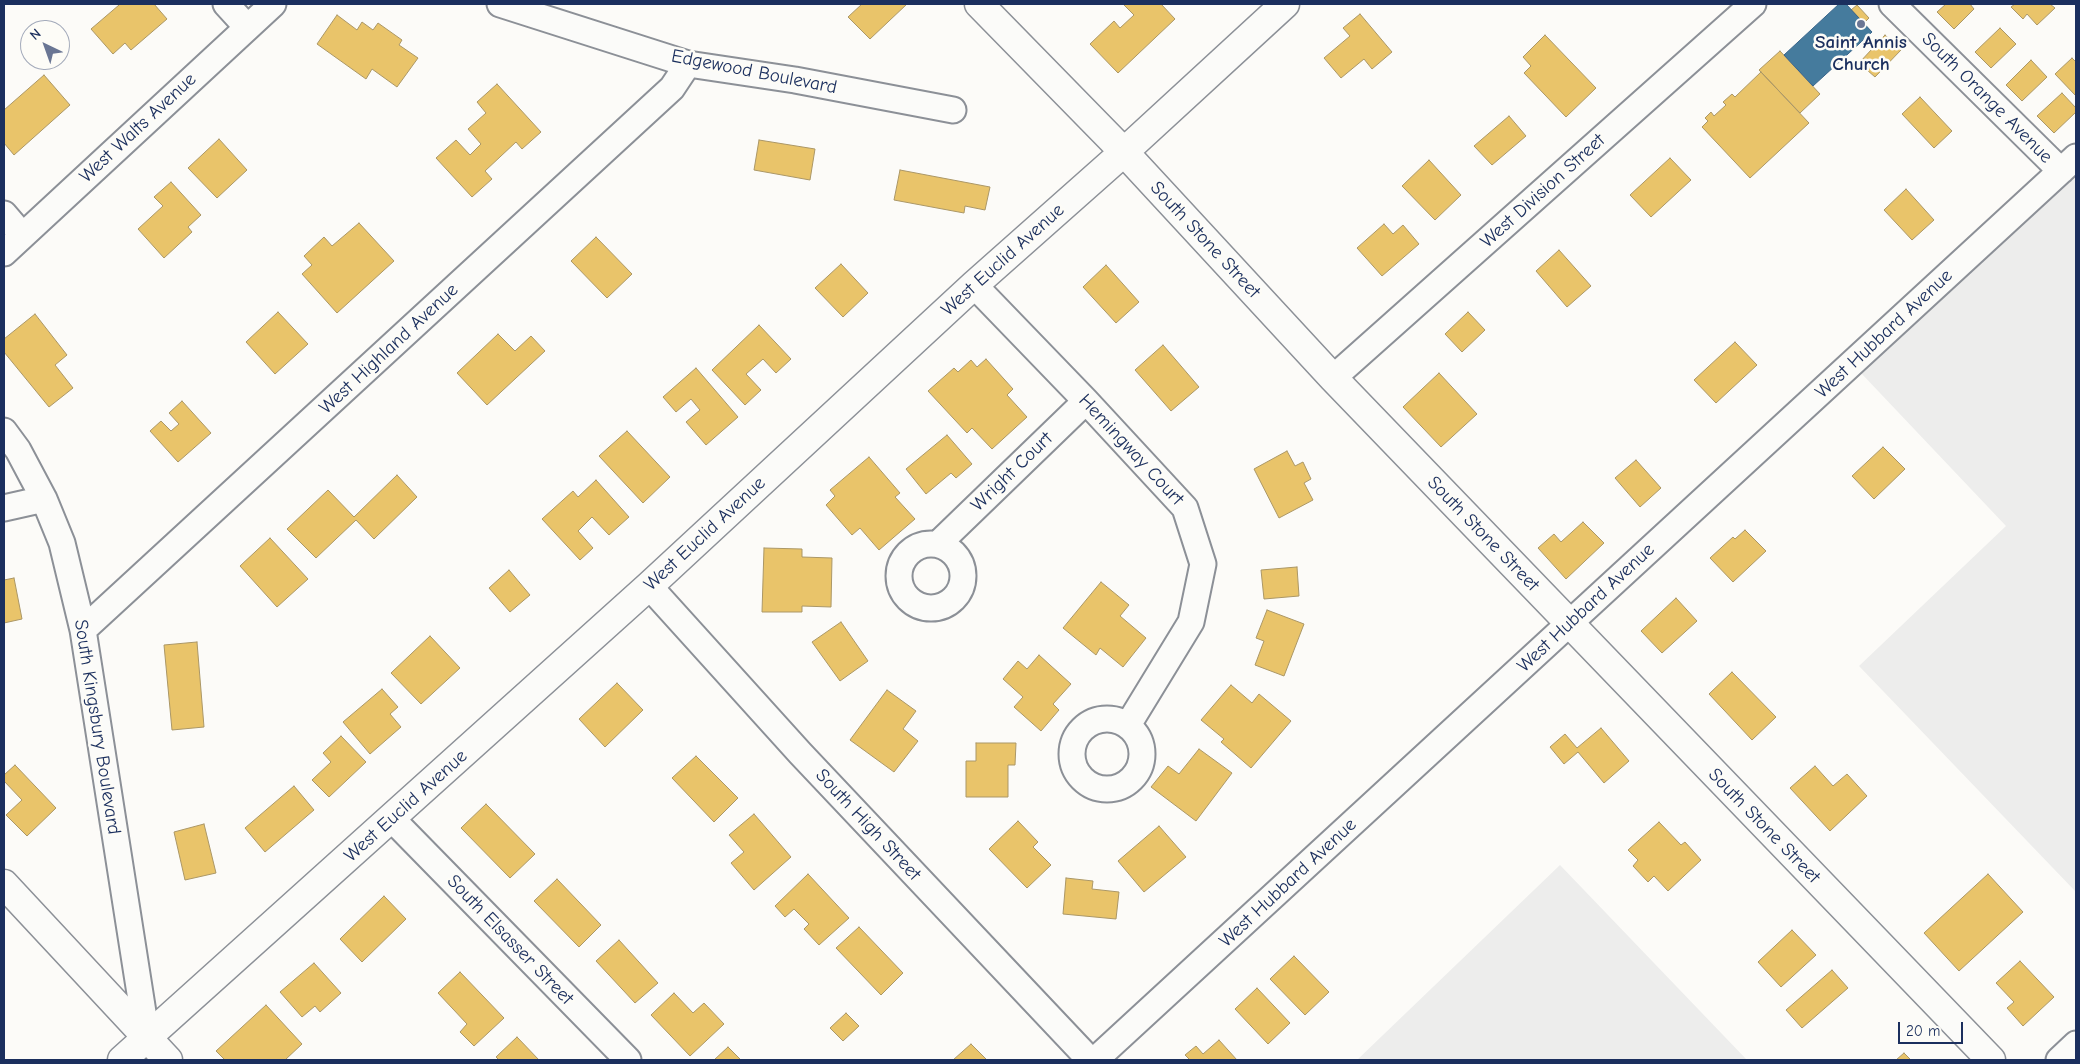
<!DOCTYPE html>
<html>
<head>
<meta charset="utf-8">
<style>
  body { margin:0 }
  #map { position:relative; width:2080px; height:1064px; overflow:hidden; background:#fcfbf8; font-family:"Comic Neue",sans-serif }
  canvas { display:block }
  .frame { position:absolute; inset:0; border:5px solid #1b2f5e; pointer-events:none }
  .north { position:absolute; left:20px; top:20px; width:50px; height:50px; box-sizing:border-box; background:#fdfcf7; border:1px solid #a3aaba; border-radius:50%; rotate:318deg; font-size:14px; font-weight:700; line-height:20px; text-align:center; color:#1b2f5e }
  .north::after { content:''; display:block; margin:auto; width:18px; height:22px; background:#6a7694; clip-path:polygon(50% 0,100% 100%,50% 72%,0 100%) }
  .scale { position:absolute; left:1898px; top:1022px; width:65px; height:22px; box-sizing:border-box; border:2px solid #1b2f5e; border-top:0; padding-left:6px; font-size:15px; line-height:18px; white-space:nowrap; color:#1b2f5e; -webkit-text-stroke:4px #fdfcf7; paint-order:stroke }
</style>
</head>
<body>
<div id="map">
<canvas width="2080" height="1064"></canvas>
<div class="frame"></div>
<div class="north">N</div>
<div class="scale">20 m</div>
</div>
<script>
const ctx = document.querySelector('canvas').getContext('2d');
ctx.lineJoin = 'round';
function fillPath(path, color) {
  ctx.fillStyle = color;
  ctx.fill(path, 'evenodd');
}
function toPath(rows) {
  const path = new Path2D();
  for (const r of rows) {
    if (r.length === 3) {
      path.moveTo(r[0] + r[2], r[1]);
      path.arc(r[0], r[1], r[2], 0, 2 * Math.PI);
      continue;
    }
    path.moveTo(r[0], r[1]);
    for (let i = 2; i < r.length; i += 2) path.lineTo(r[i], r[i + 1]);
  }
  return path;
}
function trace(path, color, width, dash) {
  ctx.strokeStyle = color;
  ctx.lineWidth = width;
  ctx.lineCap = dash ? 'butt' : 'round';
  ctx.setLineDash(dash || []);
  ctx.stroke(path);
}
function drawText(font, color, halo, rows, align = 'center') {
  ctx.font = font + ' "Comic Neue",sans-serif';
  ctx.lineWidth = 5;
  ctx.setLineDash([]);
  ctx.textBaseline = 'middle';
  ctx.strokeStyle = halo;
  ctx.fillStyle = color;
  for (const [text, x, y, turn = 0] of rows) {
    ctx.save();
    ctx.translate(x, y);
    ctx.rotate((+turn || 0) * Math.PI / 180);
    ctx.textAlign = isNaN(turn) ? turn : align;
    if (halo) ctx.strokeText(text, 0, 0);
    ctx.fillText(text, 0, 0);
    ctx.restore();
  }
}
const green = toPath([
  [2076,174,2076,892,1859,666,2006,526,1861,373],
  [1560,865,1747,1060,1357,1060]
]);
const homes = toPath([
  [117,4,154,4,167,19,131,50,125,43,113,54,91,29,119,5,117,4],
  [862,4,907,4,870,39,848,17,862,4],
  [1123,4,1161,4,1175,19,1118,73,1090,44,1114,21,1120,28,1134,15,1123,4],
  [1946,4,1970,4,1974,9,1954,29,1937,12,1946,4],
  [2015,4,2050,4,2055,8,2037,25,2027,14,2023,19,2011,7,2015,4],
  [1857,5,1869,18,1864,23,1851,10,1857,5],
  [1360,14,1392,52,1372,69,1364,59,1341,78,1324,58,1350,36,1343,28,1360,14],
  [337,15,357,30,362,22,373,30,378,23,402,40,399,45,418,58,397,87,372,69,366,79,317,44,337,15],
  [2000,28,2016,44,1991,68,1975,52,2000,28],
  [1545,35,1596,88,1566,117,1524,73,1531,66,1523,57,1545,35],
  [1885,35,1901,50,1875,77,1859,63,1885,35],
  [1780,51,1820,94,1800,113,1759,70,1780,51],
  [2072,58,2076,62,2076,96,2055,74,2072,58],
  [2031,60,2047,77,2022,101,2006,85,2031,60],
  [1761,72,1809,123,1750,178,1702,127,1708,121,1705,118,1711,112,1714,116,1726,105,1723,102,1732,94,1735,97,1761,72],
  [44,75,70,105,14,155,4,143,4,110,44,75],
  [497,84,541,132,522,149,516,142,485,171,492,179,472,197,436,158,456,140,470,155,481,144,468,129,486,113,477,102,497,84],
  [2062,93,2076,108,2076,112,2054,133,2037,116,2062,93],
  [1920,97,1952,131,1934,148,1902,114,1920,97],
  [1509,116,1526,136,1492,165,1474,146,1509,116],
  [219,139,247,170,217,198,188,168,219,139],
  [759,140,815,149,810,180,754,170,759,140],
  [1670,158,1691,180,1651,217,1630,195,1670,158],
  [1429,160,1461,195,1435,220,1402,186,1429,160],
  [900,170,990,187,985,210,965,206,964,213,894,200,900,170],
  [171,182,201,215,188,227,192,232,164,258,138,229,163,206,154,197,171,182],
  [1906,189,1934,220,1912,240,1884,210,1906,189],
  [359,223,394,261,337,313,302,274,312,265,304,256,324,237,332,246,359,223],
  [1384,224,1393,234,1403,225,1419,244,1382,276,1357,248,1384,224],
  [596,237,632,274,607,298,571,261,596,237],
  [1559,250,1591,286,1567,307,1536,271,1559,250],
  [841,264,868,293,843,317,815,288,841,264],
  [1106,265,1139,302,1116,323,1083,287,1106,265],
  [278,312,308,344,275,374,246,342,278,312],
  [1468,312,1485,330,1462,352,1445,334,1468,312],
  [35,314,67,355,55,365,73,388,49,407,4,352,4,339,35,314],
  [759,325,791,359,776,373,763,359,746,374,761,390,745,405,712,370,759,325],
  [498,334,515,351,531,336,545,351,487,405,457,373,498,334],
  [1735,342,1757,365,1716,403,1694,380,1735,342],
  [1163,345,1199,387,1171,411,1135,370,1163,345],
  [986,359,1013,389,1007,395,1027,417,992,449,972,428,967,433,928,391,954,368,958,372,971,360,977,367,986,359],
  [696,368,738,417,706,445,686,422,700,410,691,399,676,412,663,397,696,368],
  [1439,373,1477,414,1441,447,1403,407,1439,373],
  [182,401,211,433,178,462,150,431,161,421,171,431,179,424,169,413,182,401],
  [627,431,670,477,643,503,599,456,627,431],
  [947,435,972,464,956,478,951,473,926,494,906,469,947,435],
  [1883,447,1905,469,1874,499,1852,476,1883,447],
  [1287,451,1295,466,1303,462,1311,479,1304,483,1313,500,1279,518,1254,469,1287,451],
  [869,457,900,493,895,497,915,519,879,550,860,528,852,535,826,505,835,496,830,490,869,457],
  [1636,460,1661,488,1640,507,1615,478,1636,460],
  [397,475,417,497,374,539,356,520,316,558,287,529,328,490,354,517,397,475],
  [596,480,629,517,609,535,592,517,578,531,593,548,580,560,542,519,573,491,578,497,596,480],
  [1583,522,1604,543,1566,579,1538,548,1554,534,1561,542,1583,522],
  [1745,530,1766,551,1733,582,1710,558,1733,537,1735,539,1745,530],
  [270,538,308,579,277,607,240,566,270,538],
  [764,548,802,549,802,557,832,558,831,607,802,606,802,612,762,612,764,548],
  [1297,567,1299,596,1264,599,1261,570,1297,567],
  [509,570,530,595,510,612,489,588,509,570],
  [14,578,22,619,4,623,4,580,14,578],
  [1101,582,1129,605,1120,616,1146,638,1123,667,1100,648,1096,655,1063,628,1101,582],
  [1676,598,1697,621,1662,653,1641,631,1676,598],
  [1267,610,1304,624,1284,676,1255,665,1264,641,1256,638,1267,610],
  [841,622,868,661,840,681,812,642,841,622],
  [430,636,460,668,421,704,391,673,430,636],
  [197,642,204,727,172,730,164,645,197,642],
  [1039,655,1071,684,1053,704,1059,710,1041,731,1014,707,1023,697,1003,679,1018,661,1027,669,1039,655],
  [1732,672,1776,717,1752,740,1709,694,1732,672],
  [617,683,643,710,605,747,579,719,617,683],
  [1231,685,1252,703,1259,694,1291,721,1251,768,1221,742,1224,739,1201,720,1231,685],
  [382,689,398,707,390,714,401,727,370,754,343,722,382,689],
  [887,690,916,711,903,729,918,741,894,772,850,740,887,690],
  [1601,728,1629,761,1604,783,1578,752,1564,764,1550,747,1565,734,1577,748,1601,728],
  [341,736,366,762,329,797,312,780,331,762,323,753,341,736],
  [976,743,1016,743,1015,765,1008,765,1008,797,966,797,966,761,976,761,976,743],
  [1199,749,1232,773,1196,821,1151,787,1168,766,1179,774,1199,749],
  [696,756,738,798,714,822,672,778,696,756],
  [15,765,56,808,27,836,6,815,22,800,4,781,4,775,15,765],
  [1815,766,1833,786,1847,774,1867,796,1830,831,1790,788,1815,766],
  [294,786,314,810,265,852,245,828,294,786],
  [486,804,535,854,510,878,461,828,486,804],
  [754,814,791,857,754,890,731,863,744,852,729,835,754,814],
  [1018,821,1038,842,1033,847,1051,865,1027,888,989,849,1018,821],
  [1659,822,1681,845,1685,842,1701,860,1668,891,1654,876,1648,882,1633,866,1638,860,1628,850,1659,822],
  [204,824,216,873,185,880,174,832,204,824],
  [1159,826,1186,857,1144,892,1118,861,1159,826],
  [808,874,849,918,819,945,804,929,809,924,794,909,785,917,775,906,808,874],
  [1988,874,2023,912,1959,971,1924,933,1988,874],
  [1066,878,1093,881,1092,889,1119,892,1116,919,1063,914,1066,878],
  [557,879,601,925,579,947,534,901,557,879],
  [384,896,406,919,362,962,340,939,384,896],
  [859,927,903,973,881,995,836,948,859,927],
  [1792,930,1816,955,1781,987,1758,962,1792,930],
  [619,940,658,983,635,1003,596,961,619,940],
  [1294,956,1329,992,1305,1015,1270,979,1294,956],
  [2020,961,2054,997,2023,1026,2007,1008,2014,1002,1996,983,2020,961],
  [314,963,341,993,320,1012,315,1006,302,1017,280,992,314,963],
  [1832,970,1848,988,1802,1028,1786,1010,1832,970],
  [460,972,504,1018,474,1046,460,1032,467,1024,438,993,460,972],
  [1257,988,1290,1023,1268,1044,1235,1009,1257,988],
  [674,993,693,1013,704,1003,724,1024,690,1056,651,1015,674,993],
  [266,1005,302,1044,285,1060,225,1060,216,1051,266,1005],
  [846,1013,859,1026,843,1041,830,1028,846,1013],
  [517,1037,539,1060,499,1060,496,1057,517,1037],
  [1219,1040,1237,1060,1190,1060,1185,1055,1196,1046,1203,1054,1219,1040],
  [971,1044,987,1060,953,1060,971,1044],
  [728,1047,741,1060,714,1060,728,1047],
  [1904,1053,1911,1060,1896,1060,1904,1053]
]);
const public = toPath([
  [1839,4,1846,4,1872,32,1813,86,1784,55,1839,4]
]);
const street = toPath([
  [226,4,247,27],
  [500,4,688,64,795,80,953,110],
  [1892,4,2061,171],
  [4,214,22,235],
  [4,253,273,4],
  [974,285,1086,401,1185,508,1203,564,1191,622,1128,725],
  [1333,378,1753,4],
  [4,431,18,450,44,499,62,543,83,630,147,1038],
  [4,508,44,499],
  [931,576,32],
  [938,544,1086,401],
  [649,586,800,753,1090,1060],
  [83,630,672,88,688,64],
  [1107,754,35],
  [392,819,628,1060],
  [1095,1060,2076,157],
  [2059,1060,2076,1044]
]);
const secondary = toPath([
  [979,4,1124,152,1333,378,1991,1060],
  [4,884,168,1060],
  [122,1060,649,586,974,285,1124,152,1285,4]
]);
const markers = [
  [1861,24,5,"#6a7694"]
];
const poiNames = [
  ["Saint Annis",1861,43],
  ["Church",1861,65]
];
const streetNames = [
  ["Edgewood Boulevard",754,72,11],
  ["South Orange Avenue",1987,98,45],
  ["West Walts Avenue",138,128,-43],
  ["West Division Street",1543,191,-42],
  ["South Stone Street",1205,240,47],
  ["West Euclid Avenue",1003,260,-42],
  ["West Hubbard Avenue",1884,334,-43],
  ["West Highland Avenue",389,349,-43],
  ["Hemingway Court",1131,450,47],
  ["Wright Court",1012,472,-44],
  ["West Euclid Avenue",705,534,-43],
  ["South Stone Street",1483,534,46],
  ["West Hubbard Avenue",1586,608,-43],
  ["South Kingsbury Boulevard",97,727,81],
  ["West Euclid Avenue",406,806,-42],
  ["South High Street",868,825,47],
  ["South Stone Street",1764,826,46],
  ["West Hubbard Avenue",1288,883,-43],
  ["South Elsasser Street",510,940,46]
];
fillPath(green, '#ededec');
fillPath(homes, '#e9c46a');
trace(homes, '#ab9766', 1);
fillPath(public, '#457b9d');
trace(public, '#38648a', 1);
trace(street, '#8c9097', 29);
trace(secondary, '#8c9097', 31);
trace(street, '#fbfbf9', 25);
trace(secondary, '#fbfbf9', 28);
for (const [x, y, r, color] of markers) {
  const dot = new Path2D();
  dot.arc(x, y, r, 0, 2 * Math.PI);
  ctx.fillStyle = color;
  ctx.fill(dot);
  trace(dot, '#fdfcf7', 2);
}
drawText('bold 19px', '#1b2f5e', '#fdfcf7', poiNames);
drawText('19px', '#1b2f5e', '#fdfcf7', streetNames);
</script>
</body>
</html>
